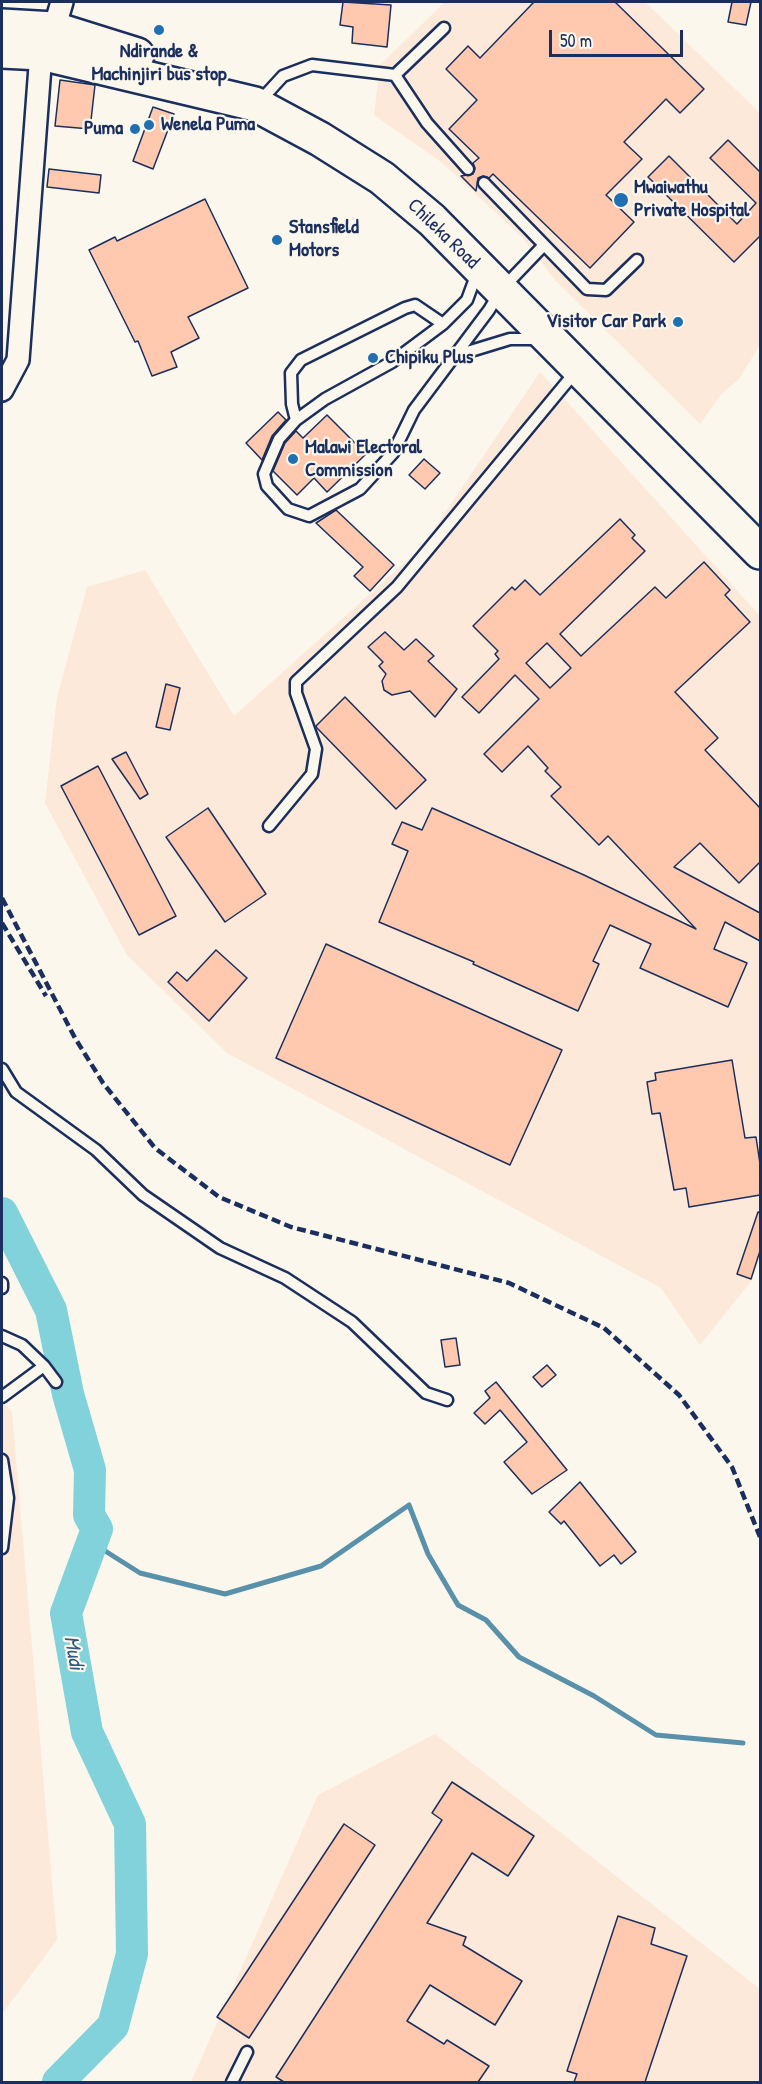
<!DOCTYPE html>
<html>
<head>
<meta charset="utf-8">
<style>
  body { margin:0 }
  #map { position:relative; width:762px; height:2084px; overflow:hidden; background:#fbf7ec; font-family:"Patrick Hand",sans-serif }
  canvas { display:block }
  .frame { position:absolute; inset:0; border:3px solid #1b2f5e; pointer-events:none }
  .scale { position:absolute; left:549px; top:30px; width:134px; height:27px; box-sizing:border-box; border:3px solid #1b2f5e; border-top:0; padding-left:8px; font-size:18px; line-height:21px; white-space:nowrap; color:#1b2f5e; -webkit-text-stroke:4px #fbf7ec; paint-order:stroke }
</style>
</head>
<body>
<div id="map">
<canvas width="762" height="2084"></canvas>
<div class="frame"></div>
<div class="scale">50 m</div>
</div>
<script>
const ctx = document.querySelector('canvas').getContext('2d');
ctx.lineJoin = 'round';
function fillPath(path, color) {
  ctx.fillStyle = color;
  ctx.fill(path, 'evenodd');
}
function toPath(rows) {
  const path = new Path2D();
  for (const r of rows) {
    path.moveTo(r[0], r[1]);
    for (let i = 2; i < r.length; i += 2) path.lineTo(r[i], r[i + 1]);
  }
  return path;
}
function trace(path, color, width, dash) {
  ctx.strokeStyle = color;
  ctx.lineWidth = width;
  ctx.lineCap = dash ? 'butt' : 'round';
  ctx.setLineDash(dash || []);
  ctx.stroke(path);
}
function drawText(font, color, halo, rows, align = 'center') {
  ctx.font = font + ' "Patrick Hand",sans-serif';
  ctx.lineWidth = 4.5;
  ctx.setLineDash([]);
  ctx.textBaseline = 'middle';
  ctx.strokeStyle = halo;
  ctx.fillStyle = color;
  for (const [text, x, y, turn = 0] of rows) {
    ctx.save();
    ctx.translate(x, y);
    ctx.rotate((+turn || 0) * Math.PI / 180);
    ctx.textAlign = isNaN(turn) ? turn : align;
    if (halo) ctx.strokeText(text, 0, 0);
    ctx.fillText(text, 0, 0);
    ctx.restore();
  }
}
const built = toPath([
  [445,2,645,2,760,113,760,345,739,379,722,393,700,424,555,280,522,237,441,162,374,115,380,65],
  [540,372,760,616,760,1258,752,1280,700,1345,661,1288,227,1053,127,955,45,803,57,697,87,587,145,570,234,716,422,547],
  [2,1400,12,1412,57,1940,2,2014],
  [435,1734,760,1989,760,2082,191,2082,318,1795]
]);
const stream = toPath([
  [2,1212,37,1269,73,1375,90,1442,89,1497,102,1549,140,1573,225,1594,321,1566,409,1505,428,1554,458,1605,486,1620,519,1657,594,1696,656,1735,743,1743]
]);
const river = toPath([
  [2,1213,51,1310,68,1394,90,1470,89,1515,97,1529,66,1613,87,1732,130,1824,132,1954,113,2026,58,2082]
]);
const building = toPath([
  [343,2,391,5,387,47,352,43,353,27,340,25,343,2],
  [534,2,615,2,704,89,680,113,666,99,624,142,642,159,606,195,634,222,590,268,493,174,489,178,483,176,478,178,476,191,461,176,473,174,475,168,473,163,479,158,449,129,477,100,446,69,468,46,480,58,534,2],
  [732,2,751,2,746,25,728,22,732,2],
  [60,80,95,85,90,129,55,126,60,80],
  [153,107,174,114,153,169,133,161,153,107],
  [728,140,760,172,760,236,734,262,648,177,669,156,737,224,756,203,710,158,728,140],
  [49,169,101,175,99,193,47,187,49,169],
  [205,199,248,288,188,317,199,338,171,352,177,367,152,376,138,341,135,342,89,250,115,237,117,241,205,199],
  [278,412,286,420,272,436,262,460,246,443,278,412],
  [327,415,366,454,327,492,314,478,297,495,273,471,285,443,296,431,303,438,327,415],
  [424,459,440,473,425,489,409,475,424,459],
  [336,510,394,565,370,591,354,576,363,567,316,523,336,510],
  [620,519,635,535,632,538,645,551,560,634,581,656,655,587,666,598,704,562,730,590,725,595,750,622,675,692,718,738,705,750,760,808,760,862,739,883,700,843,674,867,760,913,760,941,725,922,714,949,747,963,728,1007,640,968,651,944,610,925,593,961,599,964,578,1011,473,964,474,962,379,922,408,851,392,844,402,822,422,830,432,808,584,875,696,929,608,836,599,845,551,796,561,787,545,771,548,768,528,746,502,772,484,754,539,699,515,675,479,713,462,697,499,659,495,654,498,651,473,626,512,587,515,590,525,580,540,595,620,519],
  [547,643,571,668,550,688,526,663,547,643],
  [385,632,404,650,416,639,434,656,428,661,457,689,435,717,410,691,392,695,384,690,382,681,386,674,379,666,383,662,368,647,385,632],
  [166,684,180,688,170,730,156,727,166,684],
  [345,697,426,780,396,809,317,728,316,726,345,697],
  [126,752,148,794,140,799,112,759,126,752],
  [98,766,176,916,139,935,61,786,98,766],
  [208,808,266,894,225,922,166,837,208,808],
  [326,944,562,1050,510,1165,276,1058,326,944],
  [216,950,247,978,209,1021,168,982,177,972,187,981,216,950],
  [732,1060,745,1138,756,1137,760,1164,760,1195,689,1207,686,1188,674,1190,660,1113,652,1114,647,1082,656,1080,655,1073,732,1060],
  [758,1212,760,1213,760,1251,751,1279,737,1274,758,1212],
  [456,1338,460,1365,445,1367,441,1340,456,1338],
  [547,1365,556,1375,542,1387,533,1377,547,1365],
  [496,1382,567,1470,532,1494,504,1462,527,1442,500,1410,485,1424,474,1413,490,1398,485,1391,496,1382],
  [580,1482,636,1552,621,1564,614,1555,600,1566,564,1521,561,1524,549,1512,580,1482],
  [452,1782,534,1836,508,1876,472,1853,427,1923,466,1937,463,1945,522,1981,495,2025,430,1985,407,2021,444,2044,447,2040,489,2066,478,2082,284,2082,276,2077,442,1820,432,1813,452,1782],
  [344,1824,375,1845,249,2038,217,2017,344,1824],
  [618,1916,655,1928,651,1944,687,1956,645,2082,574,2082,577,2074,567,2071,618,1916]
]);
const lane = toPath([
  [395,75,444,28],
  [260,101,283,76,312,65,395,75,427,123,468,169],
  [484,183,587,289,606,290,637,260],
  [477,273,467,300,443,324,392,362,325,399,296,420,279,439,264,474,267,486,288,509,309,516,360,489,393,453,414,410,489,310,501,290,544,245],
  [451,357,510,339,541,339],
  [296,420,292,404,291,373,301,360,405,308,415,305,443,324],
  [269,826,312,774,316,749,296,693,296,682,397,587,576,371],
  [2,1069,16,1092,96,1150,143,1195,220,1248,285,1278,352,1322,426,1393,447,1400],
  [2,1283,2,1288],
  [2,1336,22,1345,44,1366,56,1382],
  [2,1397,44,1366],
  [2,1460,8,1498,2,1548],
  [232,2082,247,2052]
]);
const street = toPath([
  [2,390,18,360,41,53,54,29,62,2]
]);
const highway = toPath([
  [2,26,54,29,137,55],
  [2,51,41,53,255,104,320,139,382,178,432,220,760,552]
]);
const rail = toPath([
  [2,898,75,1038,103,1083,155,1148,219,1197,291,1227,509,1283,604,1328,679,1395,732,1467,760,1537],
  [2,923,46,996]
]);
const markers = [
  [159,30,6,"#1f6fb2"],
  [149,125,6,"#1f6fb2"],
  [135,129,6,"#1f6fb2"],
  [621,200,8,"#1f6fb2"],
  [277,240,6,"#1f6fb2"],
  [678,322,6,"#1f6fb2"],
  [373,358,6,"#1f6fb2"],
  [293,459,6,"#1f6fb2"]
];
const poiNames = [
  ["Ndirande &",159,52,"center"],
  ["Machinjiri bus stop",159,75,"center"],
  ["Wenela Puma",161,125],
  ["Puma",123,129,"right"],
  ["Mwaiwathu",634,188],
  ["Private Hospital",634,211],
  ["Stansfield",289,228],
  ["Motors",289,251],
  ["Visitor Car Park",666,322,"right"],
  ["Chipiku Plus",385,358],
  ["Malawi Electoral",305,448],
  ["Commission",305,471]
];
const streetNames = [
  ["Chileka Road",443,234,44]
];
const waterNames = [
  ["Mudi",73,1653,80]
];
fillPath(built, '#fce9d9');
trace(stream, '#5891a9', 5);
trace(river, '#81d2db', 32);
fillPath(building, '#fec9ae');
trace(building, '#1b2f5e', 1.5);
trace(lane, '#1b2f5e', 15);
trace(street, '#1b2f5e', 26);
trace(highway, '#1b2f5e', 38);
trace(lane, '#fbf7ec', 10);
trace(street, '#fbf7ec', 21);
trace(highway, '#fbf7ec', 33);
trace(rail, '#1b2f5e', 4.5, [9, 4.5]);
for (const [x, y, r, color] of markers) {
  const dot = new Path2D();
  dot.arc(x, y, r, 0, 2 * Math.PI);
  ctx.fillStyle = color;
  ctx.fill(dot);
  trace(dot, '#fbf7ec', 2);
}
drawText('bold 20px', '#1b2f5e', '#fbf7ec', poiNames, 'left');
drawText('20px', '#1b2f5e', '#fbf7ec', streetNames);
drawText('italic 21px', '#34587d', '#fbf7ec', waterNames);
</script>
</body>
</html>
